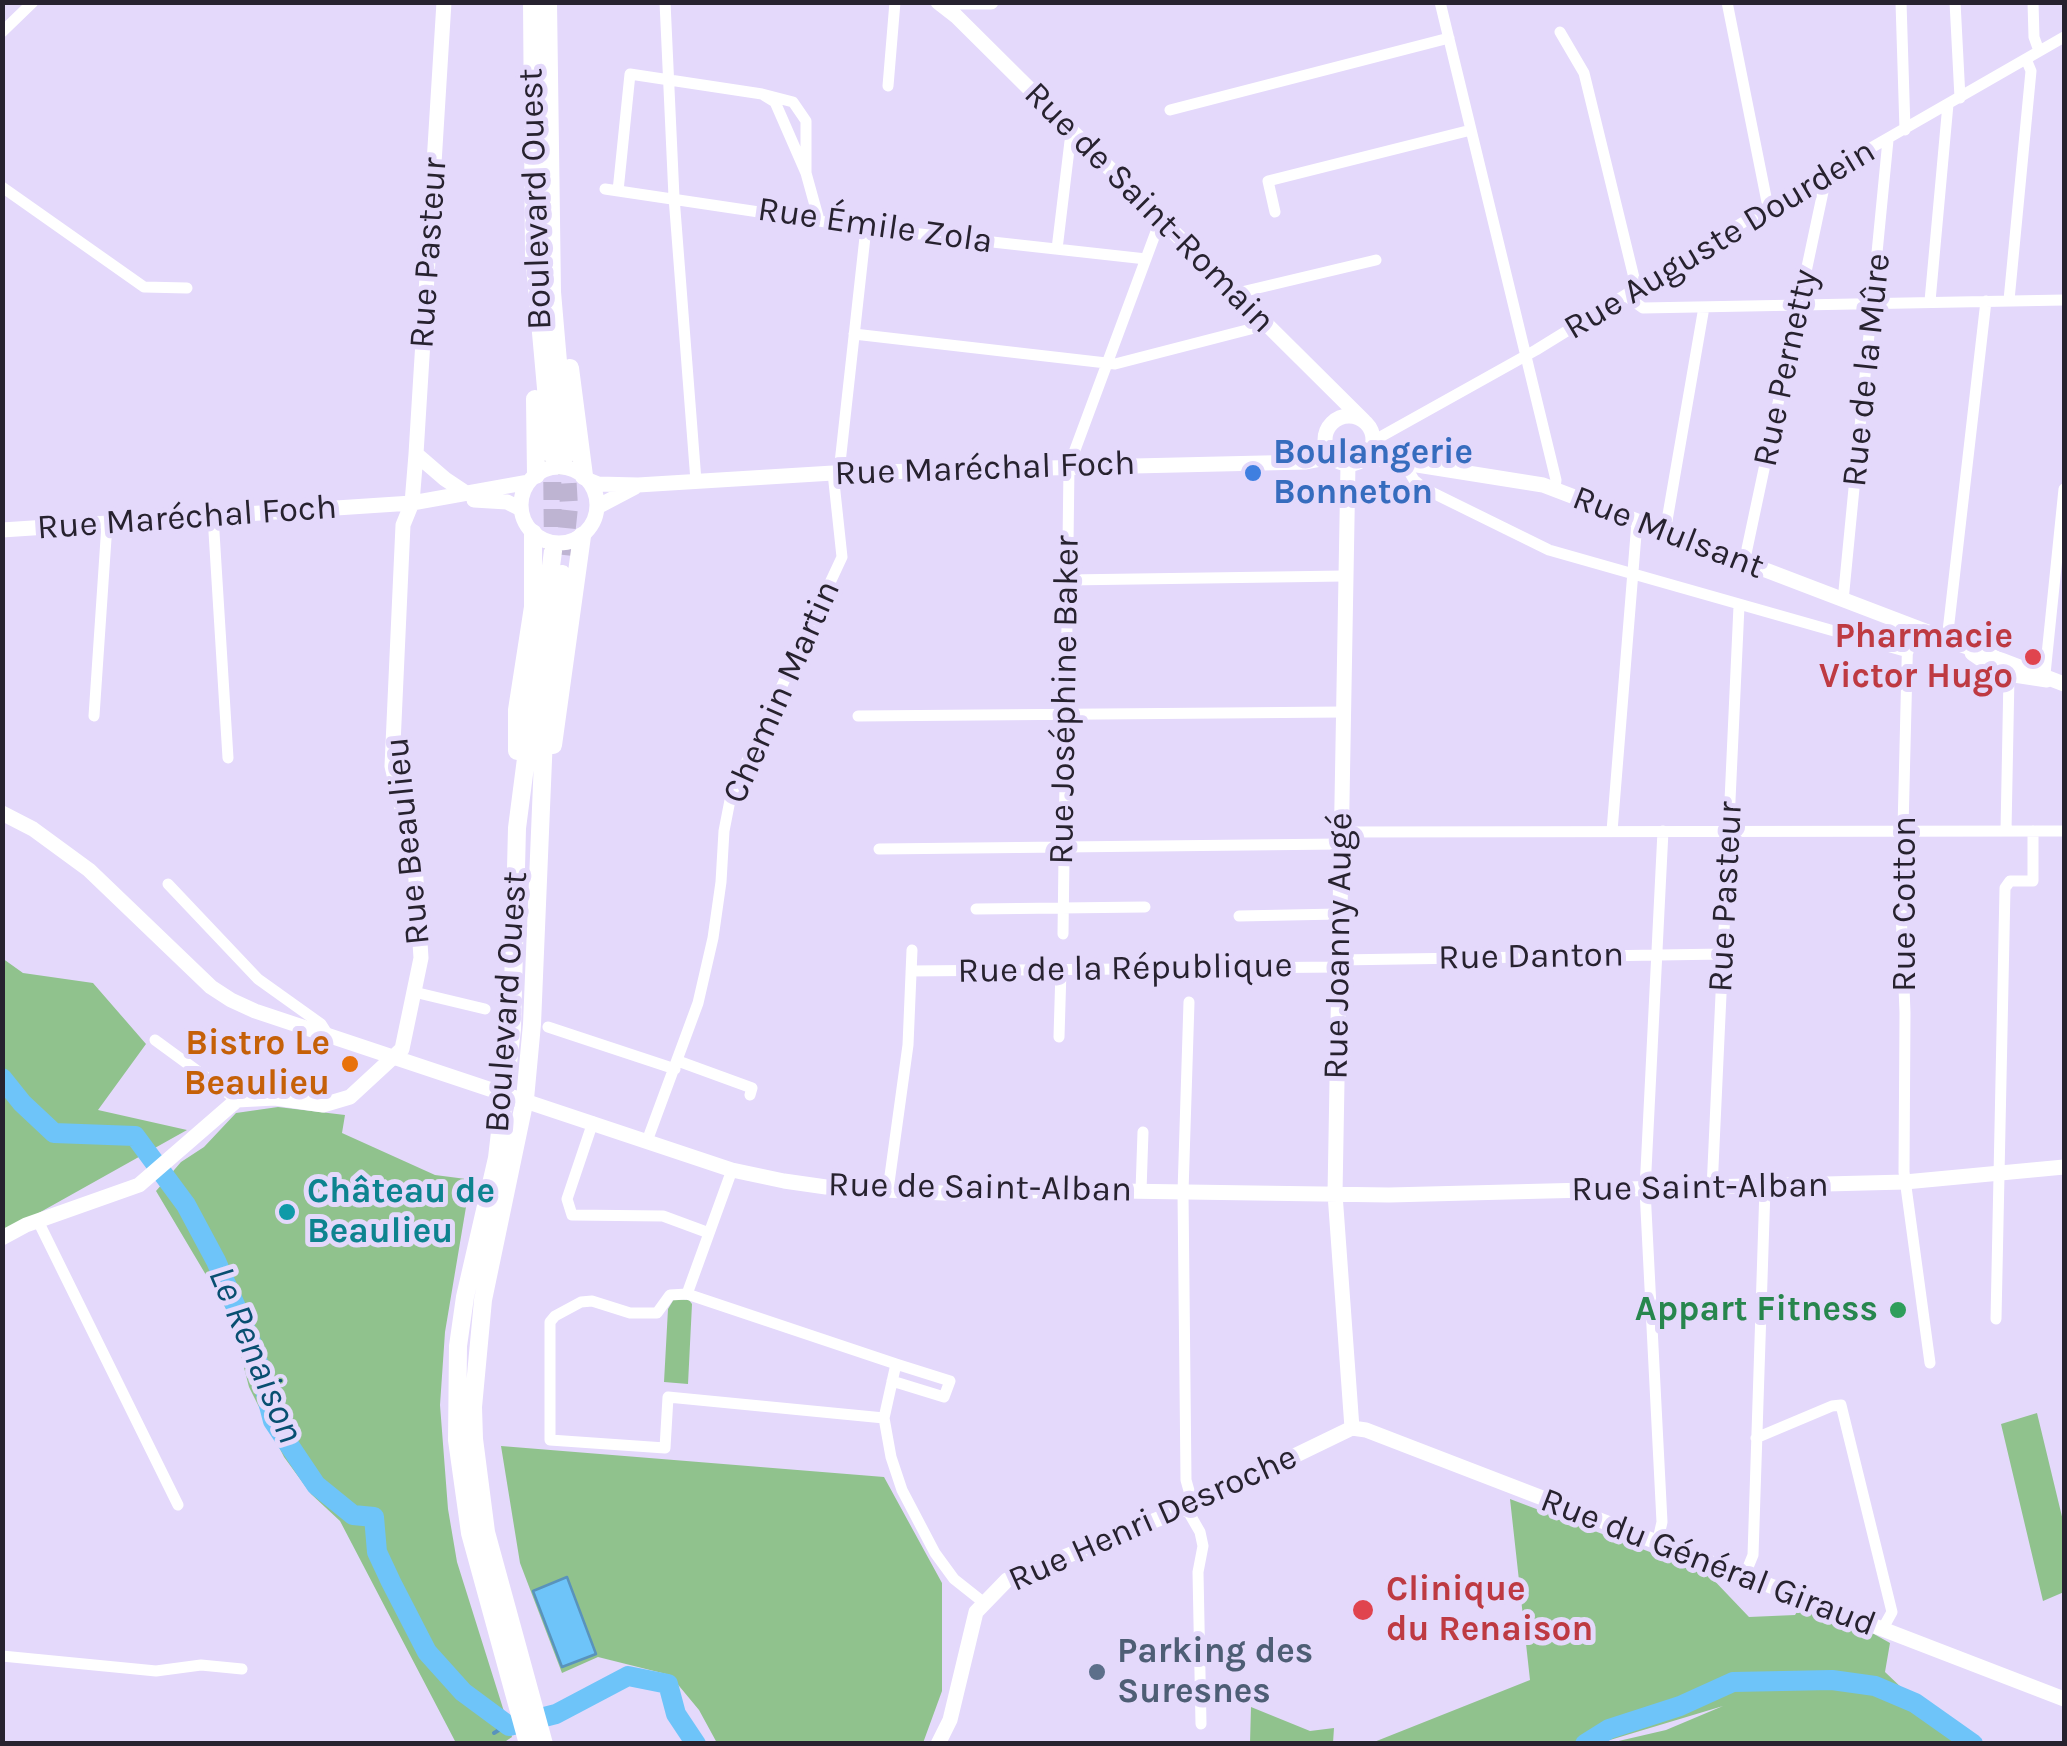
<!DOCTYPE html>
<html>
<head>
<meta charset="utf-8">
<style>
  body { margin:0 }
  #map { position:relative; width:2067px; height:1746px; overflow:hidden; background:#e4d9fb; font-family:Karla,sans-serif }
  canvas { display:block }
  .frame { position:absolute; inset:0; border:5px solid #27222f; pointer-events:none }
</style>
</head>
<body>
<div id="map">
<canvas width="2067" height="1746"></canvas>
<div class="frame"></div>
</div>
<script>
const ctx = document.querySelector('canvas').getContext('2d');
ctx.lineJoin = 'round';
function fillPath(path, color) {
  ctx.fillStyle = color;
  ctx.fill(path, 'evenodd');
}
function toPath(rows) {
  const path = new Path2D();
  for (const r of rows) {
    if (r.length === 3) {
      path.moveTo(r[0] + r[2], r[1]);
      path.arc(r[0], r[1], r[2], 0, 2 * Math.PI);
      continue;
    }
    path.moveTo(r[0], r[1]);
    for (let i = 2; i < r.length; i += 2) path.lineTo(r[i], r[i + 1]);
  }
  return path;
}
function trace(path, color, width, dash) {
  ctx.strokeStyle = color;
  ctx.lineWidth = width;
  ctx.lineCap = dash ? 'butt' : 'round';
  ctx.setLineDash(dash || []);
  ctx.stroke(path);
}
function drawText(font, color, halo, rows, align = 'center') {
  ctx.font = font + ' Karla,sans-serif';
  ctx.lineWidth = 10;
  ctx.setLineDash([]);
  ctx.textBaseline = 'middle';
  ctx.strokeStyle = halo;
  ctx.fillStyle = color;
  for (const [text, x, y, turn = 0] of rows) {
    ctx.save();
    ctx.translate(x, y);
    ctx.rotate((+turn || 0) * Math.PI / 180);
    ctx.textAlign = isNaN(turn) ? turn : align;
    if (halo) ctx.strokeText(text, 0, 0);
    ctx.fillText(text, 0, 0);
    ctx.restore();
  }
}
const green = toPath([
  [2,958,23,973,93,983,146,1044,98,1110,187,1130,3,1233],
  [278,1107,345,1115,342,1133,435,1175,466,1179,466,1207,445,1332,440,1405,448,1509,457,1562,512,1737,503,1743,456,1743,340,1521,311,1494,284,1457,249,1387,231,1317,156,1191,181,1162,204,1147,236,1113],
  [674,1299,689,1300,692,1304,688,1384,664,1382,668,1309],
  [2037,1413,2064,1525,2064,1592,2043,1601,2001,1424],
  [501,1446,884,1477,942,1583,942,1691,923,1743,717,1743,699,1710,670,1675,598,1657,562,1673,520,1563],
  [1510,1499,1708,1574,1749,1617,1795,1615,1804,1600,1865,1629,1890,1643,1885,1672,1960,1743,1610,1743,1666,1730,1723,1706,1600,1743,1369,1744,1530,1680],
  [1251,1707,1310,1731,1334,1728,1333,1743,1250,1743]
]);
const water = toPath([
  [567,1577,596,1654,562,1667,533,1591,567,1577]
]);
const stream = toPath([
  [494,1733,499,1730,497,1717]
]);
const river = toPath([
  [2,1078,22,1103,54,1133,135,1136,186,1205,216,1261,255,1351,273,1421,316,1485,353,1515,374,1517,377,1552,391,1582,427,1652,463,1692,509,1726,556,1714,628,1676,668,1684,676,1714,696,1744],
  [1585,1744,1609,1729,1680,1706,1733,1682,1832,1680,1875,1686,1915,1703,1973,1744]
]);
const primaryTunnel = toPath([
  [552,455,553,551],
  [564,555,569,507,566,455]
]);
const street = toPath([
  [665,2,674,197,696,481],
  [1440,2,1556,480,1555,489],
  [1727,2,1768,207],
  [1901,2,1905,130],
  [1955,2,1960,98],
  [2033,2,2034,37,2039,51],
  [2,32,33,2],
  [1560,32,1584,73,1637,290],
  [888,86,895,2],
  [1170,110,1449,38],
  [806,173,819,220],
  [2,187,144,287,187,288],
  [605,189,866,228,1146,259],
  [618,191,630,74,762,94,793,102,806,121,806,173,775,102,762,94],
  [1275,212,1268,181,1471,130],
  [1057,249,1071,133],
  [1233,294,1376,260],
  [1626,296,1643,308,2064,300],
  [2009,300,2031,71,2026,59],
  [1930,301,1948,104],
  [854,334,1115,364,1266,325],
  [1373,441,1536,350,1768,207,2064,37],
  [1404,463,1414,480,1425,489,1549,550,1908,652],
  [839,472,866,228],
  [213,516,228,758],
  [1665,532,1704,307],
  [1744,563,1827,173],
  [1067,580,1344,576],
  [1843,601,1888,140],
  [1908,625,1901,910,1905,1013,1904,1172,1930,1363],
  [1947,640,1986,301],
  [2045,674,2064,489],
  [94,716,107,524],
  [858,716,1343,712],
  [1612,831,1637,522],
  [2006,831,2009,675],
  [1340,832,2064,831],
  [879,849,1340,844],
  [168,884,258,979,321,1024,328,1035],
  [976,909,1145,907],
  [1239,916,1339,914],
  [1063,934,1069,466,1160,221],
  [1338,960,1724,954],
  [911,971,1338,967],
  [414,992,485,1009],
  [1189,1002,1183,1192,1186,1480,1193,1505],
  [548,1027,675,1069],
  [1059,1037,1061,970],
  [155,1040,237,1100],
  [678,1061,752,1088,750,1095],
  [593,1122,567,1199,572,1215,663,1216,709,1233],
  [647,1141,698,1003,713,938,721,882,724,831,731,795,842,557,833,473],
  [732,1170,687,1294,896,1364,884,1418,891,1457,902,1490,935,1553,954,1579,983,1602],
  [1712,1189,1739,606],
  [888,1190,908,1045,912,950],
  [1141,1191,1143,1132],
  [38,1221,178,1505],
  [687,1294,670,1295,657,1313,630,1313,592,1301,581,1302,555,1316,550,1322,550,1440,665,1448,668,1397,884,1418],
  [1996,1319,2005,888,2010,881,2033,881,2033,831],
  [892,1381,944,1397,950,1381,896,1364],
  [1756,1438,1832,1406,1841,1405,1892,1612,1882,1630],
  [1185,1506,1200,1532,1203,1546,1198,1572,1201,1724],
  [1657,1544,1662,1522,1645,1190,1663,831],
  [1744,1577,1753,1555,1765,1188],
  [2,1656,156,1671,201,1665,242,1669]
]);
const secondary = toPath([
  [938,2,956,16,1364,421],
  [950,2,991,2],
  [1349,440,24],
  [416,454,445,479,466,493],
  [1367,457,1543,485,2064,684],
  [1348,464,1335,1194,1352,1428],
  [559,505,38],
  [588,480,598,484,638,485,833,473,1306,462,1332,457],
  [474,500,507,502,521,509],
  [597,507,635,487],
  [2,530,412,503,529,482],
  [1972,653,2001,673,2047,680],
  [2,813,33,829,89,870,211,987,231,1000,255,1011,732,1170,784,1181,826,1187,962,1194,1053,1190,1389,1195,1905,1182,2064,1167],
  [2,1238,26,1225,139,1185,237,1100,275,1098,323,1105,350,1097,402,1049,421,958,415,865,392,766,403,525,412,503,416,454,444,2],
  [1352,1428,1366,1430,2064,1699],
  [938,1744,950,1720,976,1612,1007,1580,1193,1505,1352,1428]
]);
const primary = toPath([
  [532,2,534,255,552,455],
  [548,2,552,292,566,455],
  [570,368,584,476],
  [535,399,536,475],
  [553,745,582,536],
  [517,751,517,710,533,607,533,533],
  [528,1744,470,1533,457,1440,458,1346,465,1297,497,1158,512,1029,517,828,553,551],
  [544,1744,486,1532,474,1439,473,1407,483,1300,525,1099,532,1024,545,712,562,574]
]);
const markers = [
  [1253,473,10,"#3f7fe0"],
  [2033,657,10,"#e0444e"],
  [350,1064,10,"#e8710a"],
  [287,1212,10,"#0f9aa8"],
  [1898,1310,10,"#2e9e5b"],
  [1363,1610,12,"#e0444e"],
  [1097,1672,10,"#5c6f8a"]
];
const streetNames = [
  ["Boulevard Ouest",536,199,-92],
  ["Rue de Saint-Romain",1149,208,45],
  ["Rue Émile Zola",875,226,8],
  ["Rue Auguste Dourdein",1720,240,-31],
  ["Rue Pasteur",429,253,-86],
  ["Rue Pernetty",1786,368,-78],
  ["Rue de la Mûre",1867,370,-84],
  ["Rue Maréchal Foch",985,469,-2],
  ["Rue Maréchal Foch",187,518,-4],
  ["Rue Mulsant",1668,533,21],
  ["Chemin Martin",782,692,-66],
  ["Rue Joséphine Baker",1065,700,-89],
  ["Rue Beaulieu",408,841,-96],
  ["Rue Pasteur",1726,897,-87],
  ["Rue Cotton",1905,904,-90],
  ["Rue Joanny Augé",1339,946,-89],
  ["Rue Danton",1531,957,-1],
  ["Rue de la République",1125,969,-1],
  ["Boulevard Ouest",507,1002,-86],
  ["Rue de Saint-Alban",980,1188,1],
  ["Rue Saint-Alban",1700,1188,-1],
  ["Rue Henri Desroche",1153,1519,-24],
  ["Rue du Général Giraud",1708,1563,21]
];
const shopNames = [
  ["Boulangerie",1273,453],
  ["Bonneton",1273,493]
];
const healthNames = [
  ["Pharmacie",2013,637],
  ["Victor Hugo",2013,677],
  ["Clinique",1386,1590,"left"],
  ["du Renaison",1386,1630,"left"]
];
const foodNames = [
  ["Bistro Le",330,1044],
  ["Beaulieu",330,1084]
];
const cultureNames = [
  ["Château de",307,1192],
  ["Beaulieu",307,1232]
];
const leisureNames = [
  ["Appart Fitness",1878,1310]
];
const serviceNames = [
  ["Parking des",1117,1652],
  ["Suresnes",1117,1692]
];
const waterNames = [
  ["Le Renaison",255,1355,67]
];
fillPath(green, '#90c28d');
fillPath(water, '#6ec4f9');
trace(water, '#5993bc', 2.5);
trace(stream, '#5993bc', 4);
trace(river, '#6ec4f9', 20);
trace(primaryTunnel, '#beb4d2', 18, [18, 9]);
trace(street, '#fff', 11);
trace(secondary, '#fff', 15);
trace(primary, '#fff', 18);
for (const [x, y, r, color] of markers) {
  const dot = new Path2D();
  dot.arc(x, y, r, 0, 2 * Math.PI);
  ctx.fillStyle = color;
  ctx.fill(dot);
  trace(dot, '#e4d9fb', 4);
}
drawText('35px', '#27222f', '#e4d9fb', streetNames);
drawText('bold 35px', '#366cbe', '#e4d9fb', shopNames, 'left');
drawText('bold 35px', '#be3a42', '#e4d9fb', healthNames, 'right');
drawText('bold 35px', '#c56008', '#e4d9fb', foodNames, 'right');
drawText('bold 35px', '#0d838f', '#e4d9fb', cultureNames, 'left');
drawText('bold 35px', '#27864d', '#e4d9fb', leisureNames, 'right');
drawText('bold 35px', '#4e5e75', '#e4d9fb', serviceNames, 'left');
drawText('italic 38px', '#084f71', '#e4d9fb', waterNames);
</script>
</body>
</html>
